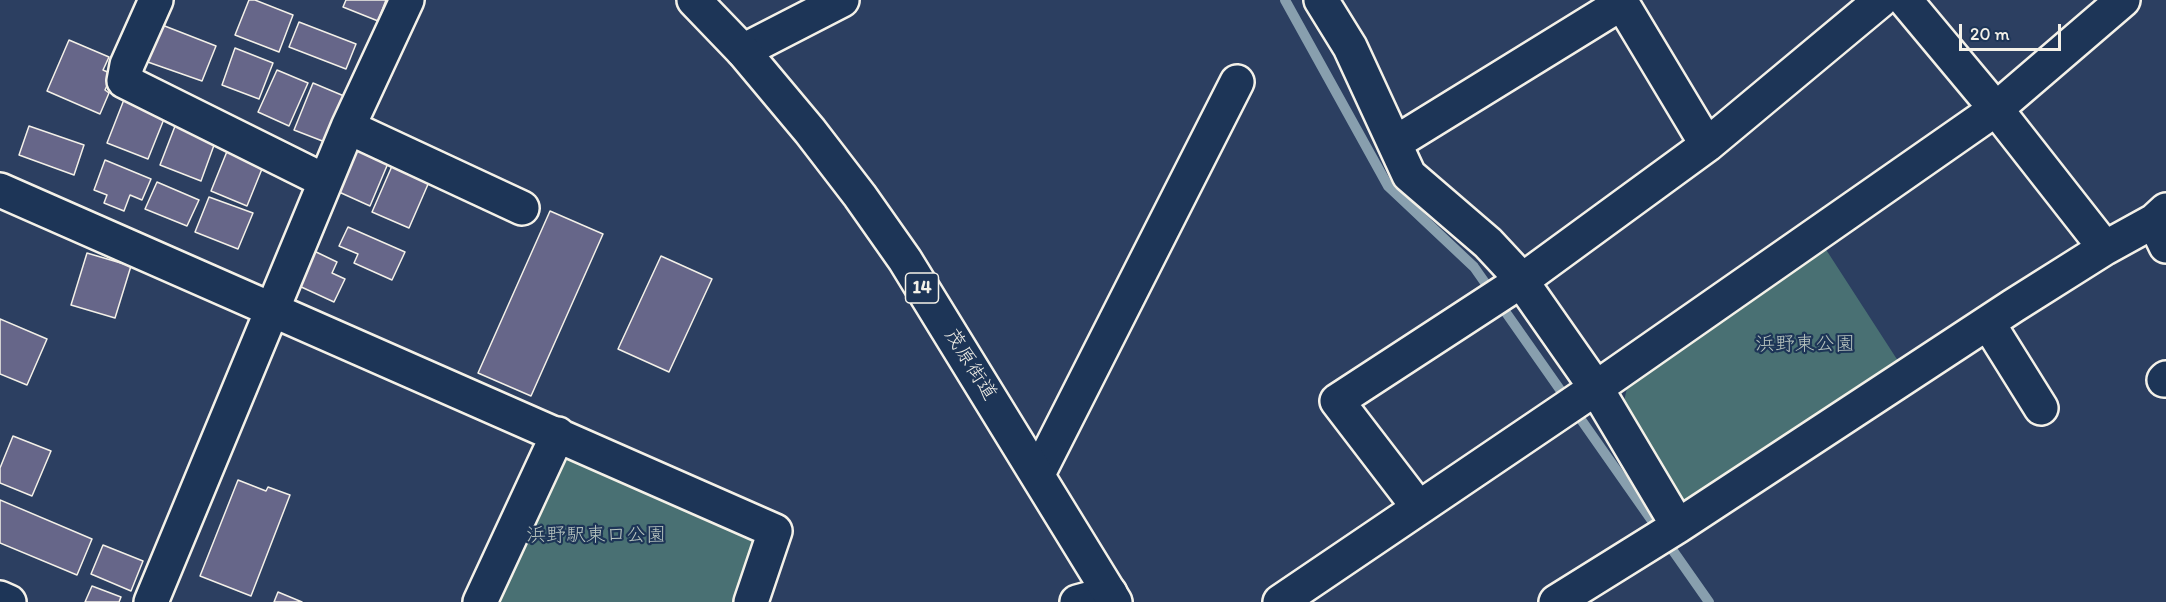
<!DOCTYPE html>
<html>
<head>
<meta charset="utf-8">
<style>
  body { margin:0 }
  #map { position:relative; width:2166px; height:602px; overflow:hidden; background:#2c3f61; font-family:Itim,sans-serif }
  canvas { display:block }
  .scale { position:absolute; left:1959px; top:24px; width:102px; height:27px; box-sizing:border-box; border:3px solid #f4f1e8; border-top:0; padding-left:8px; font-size:18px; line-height:21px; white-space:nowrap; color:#f4f1e8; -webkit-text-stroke:4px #1d3557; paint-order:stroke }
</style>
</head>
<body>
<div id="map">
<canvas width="2166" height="602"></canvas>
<div class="scale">20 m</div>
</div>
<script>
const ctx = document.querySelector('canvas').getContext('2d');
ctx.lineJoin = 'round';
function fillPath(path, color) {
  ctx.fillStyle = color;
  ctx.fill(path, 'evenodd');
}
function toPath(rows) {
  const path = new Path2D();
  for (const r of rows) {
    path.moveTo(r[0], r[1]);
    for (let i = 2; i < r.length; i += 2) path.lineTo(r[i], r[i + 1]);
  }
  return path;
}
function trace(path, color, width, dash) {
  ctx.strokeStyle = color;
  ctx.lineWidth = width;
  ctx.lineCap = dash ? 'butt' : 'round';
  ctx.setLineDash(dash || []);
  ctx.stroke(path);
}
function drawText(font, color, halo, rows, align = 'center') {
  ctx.font = font + ' Itim,"Klee One",sans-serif';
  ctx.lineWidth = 4.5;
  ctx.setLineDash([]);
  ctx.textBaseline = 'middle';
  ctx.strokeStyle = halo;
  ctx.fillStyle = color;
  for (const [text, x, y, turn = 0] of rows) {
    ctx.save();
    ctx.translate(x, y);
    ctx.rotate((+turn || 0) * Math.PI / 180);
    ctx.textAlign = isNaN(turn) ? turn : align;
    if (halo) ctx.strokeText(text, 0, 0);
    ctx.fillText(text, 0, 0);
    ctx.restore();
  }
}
const green = toPath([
  [1825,248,1900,364,1679,504,1620,419,1627,388],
  [564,449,762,537,735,602,493,602]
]);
const stream = toPath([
  [1285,0,1388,186,1474,267,1709,602]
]);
const building = toPath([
  [249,0,255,0,293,15,279,52,235,35,249,0],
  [346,0,386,0,378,21,343,7,346,0],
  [299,22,356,44,346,69,289,47,299,22],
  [157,23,216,46,202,81,142,60,157,23],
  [69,40,109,57,103,70,112,74,105,90,109,93,100,114,47,91,69,40],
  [235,48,273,63,259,99,222,85,235,48],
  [277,70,308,83,289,126,258,112,277,70],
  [313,83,344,96,325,142,294,130,313,83],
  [125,97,166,114,148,159,107,143,125,97],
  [177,121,217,137,201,181,160,165,177,121],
  [29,126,84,145,74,175,19,155,29,126],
  [230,144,266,159,247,206,211,191,230,144],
  [358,148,389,161,370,206,339,192,358,148],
  [105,160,151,179,142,200,130,195,124,211,104,203,107,195,94,190,105,160],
  [392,166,429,182,409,228,372,212,392,166],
  [157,182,199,200,187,226,145,209,157,182],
  [209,197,253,213,238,249,195,232,209,197],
  [550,211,603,234,531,396,478,373,550,211],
  [348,227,405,252,392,280,354,263,358,254,339,246,348,227],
  [312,250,337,262,332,273,345,279,334,302,297,285,312,250],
  [87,253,131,266,115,318,71,305,87,253],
  [661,256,712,279,669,372,618,349,661,256],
  [0,319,47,339,27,385,0,374,0,319],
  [13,436,51,451,32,496,0,483,0,468,13,436],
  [238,480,266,491,268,487,290,495,251,596,200,576,238,480],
  [0,500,92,539,77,575,0,543,0,500],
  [103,545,143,561,131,591,91,574,103,545],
  [92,586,121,597,119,602,85,602,92,586],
  [278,592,302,602,274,602,278,592]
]);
const minor = toPath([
  [156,0,127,65,124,81,325,181],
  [1321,0,1350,47,1409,175,1488,243,1515,272,1596,388,1678,526],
  [1620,0,1707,145],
  [1905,0,1996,109,2105,248],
  [743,51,842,0],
  [348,127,522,208],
  [1395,143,1622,3],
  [0,190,775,531,751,602],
  [2154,221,2166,246],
  [1988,323,2041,408],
  [2164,380,2166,378],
  [1038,474,1237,82],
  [1419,508,1337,401,1521,281,1707,145,1881,0],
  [0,598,9,602],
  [151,602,348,127,407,0],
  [480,602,558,434],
  [1280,602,1596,388,1996,109,2123,0],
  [1556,602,1678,526,2013,306,2105,248,2154,221,2166,210]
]);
const tertiary = toPath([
  [1077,602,1110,593]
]);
const primary = toPath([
  [694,0,743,51,810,131,860,196,905,260,1115,602]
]);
const shields = [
  [922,288,33]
];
const shieldNames = [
  ["14",922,288]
];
const parkNames = [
  ["浜野東公園",1805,345],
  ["浜野駅東口公園",596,536]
];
const streetNames = [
  ["茂原街道",970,365,58]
];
fillPath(green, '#497073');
trace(stream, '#889fae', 10);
fillPath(building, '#666689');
trace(building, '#f4f1e8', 1.5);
trace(minor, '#f4f1e8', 38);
trace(tertiary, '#f4f1e8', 38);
trace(primary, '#f4f1e8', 38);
trace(minor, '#1d3557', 33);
trace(tertiary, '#1d3557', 33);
trace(primary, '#1d3557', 33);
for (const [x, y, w] of shields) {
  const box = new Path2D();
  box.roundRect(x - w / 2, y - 15, w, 30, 4.5);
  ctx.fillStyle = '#1d3557';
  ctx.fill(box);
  trace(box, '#f4f1e8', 1.5);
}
drawText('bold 18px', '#f4f1e8', null, shieldNames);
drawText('20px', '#b8c4bf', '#1d3557', parkNames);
drawText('20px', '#f4f1e8', '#1d3557', streetNames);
</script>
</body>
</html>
